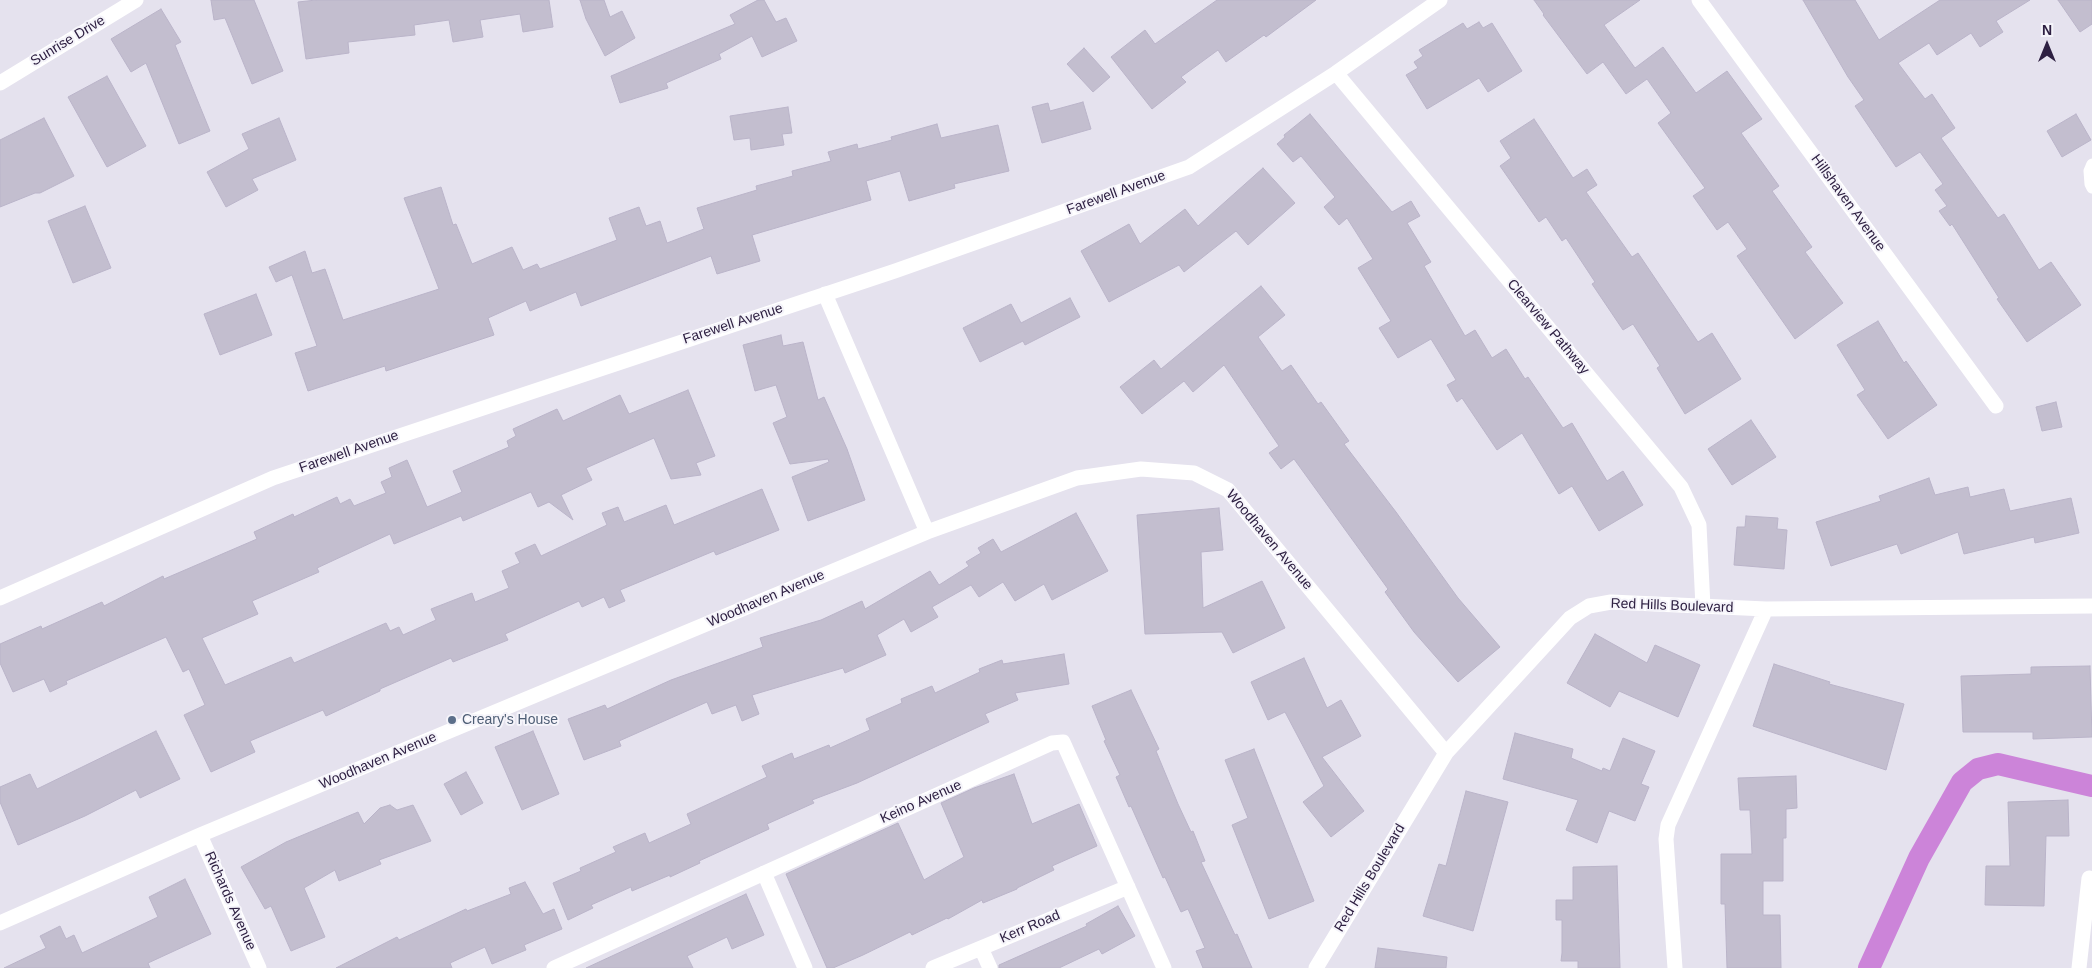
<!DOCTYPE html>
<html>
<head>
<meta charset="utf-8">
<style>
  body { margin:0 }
  #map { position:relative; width:2092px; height:968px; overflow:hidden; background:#e5e2ee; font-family:Helvetica,sans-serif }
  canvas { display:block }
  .north { position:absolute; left:2022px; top:20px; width:50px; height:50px; -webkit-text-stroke:4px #f5f4fa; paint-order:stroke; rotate:0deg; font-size:14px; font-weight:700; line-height:20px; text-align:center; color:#2e2042 }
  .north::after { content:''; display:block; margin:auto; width:18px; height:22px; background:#2e2042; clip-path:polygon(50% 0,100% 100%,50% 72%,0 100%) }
</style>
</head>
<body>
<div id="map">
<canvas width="2092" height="968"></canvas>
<div class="north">N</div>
</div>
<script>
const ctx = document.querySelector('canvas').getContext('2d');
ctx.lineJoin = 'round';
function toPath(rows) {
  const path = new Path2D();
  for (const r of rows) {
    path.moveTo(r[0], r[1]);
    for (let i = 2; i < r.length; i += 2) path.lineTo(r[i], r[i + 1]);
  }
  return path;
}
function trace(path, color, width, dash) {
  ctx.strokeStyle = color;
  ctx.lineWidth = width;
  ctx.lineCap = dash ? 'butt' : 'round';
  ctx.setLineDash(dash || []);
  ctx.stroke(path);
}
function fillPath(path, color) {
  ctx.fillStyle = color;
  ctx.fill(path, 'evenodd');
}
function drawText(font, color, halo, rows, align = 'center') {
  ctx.font = font + ' Helvetica,sans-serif';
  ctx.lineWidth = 4;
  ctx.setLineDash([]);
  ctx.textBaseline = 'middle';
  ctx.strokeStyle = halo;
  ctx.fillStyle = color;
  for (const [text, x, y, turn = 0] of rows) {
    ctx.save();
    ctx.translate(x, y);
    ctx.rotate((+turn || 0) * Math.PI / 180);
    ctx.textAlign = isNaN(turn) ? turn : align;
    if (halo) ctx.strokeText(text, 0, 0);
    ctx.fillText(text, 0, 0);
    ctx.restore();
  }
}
const canal = toPath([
  [1869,968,1919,858,1962,782,1978,769,1998,764,2092,786]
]);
const building = toPath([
  [211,0,254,0,283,71,252,84,225,18,214,20,211,0],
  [316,0,549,0,553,27,523,32,520,14,480,20,483,37,453,42,449,20,414,25,415,35,348,42,349,53,306,59,298,2,316,0],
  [580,0,604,0,610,17,622,11,635,38,605,56,586,19,580,0],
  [758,0,764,0,776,22,786,18,797,41,762,57,752,36,719,54,721,59,666,83,668,88,620,103,611,76,735,24,730,15,758,0],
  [1217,0,1316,0,1266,37,1264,35,1226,62,1218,50,1181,77,1186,82,1152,109,1111,57,1145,30,1155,44,1217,0],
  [1534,0,1640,0,1604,25,1635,68,1663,47,1696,93,1727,71,1762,119,1741,133,1779,186,1772,191,1812,247,1805,252,1843,303,1795,339,1737,256,1747,249,1728,222,1717,230,1693,196,1705,188,1658,123,1671,113,1647,79,1626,94,1603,62,1587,74,1543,15,1544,14,1534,0],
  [1803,0,1855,0,1879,40,1940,0,2030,0,1996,21,2003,32,1980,47,1971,33,1937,55,1929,43,1898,63,1925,99,1932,94,1955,128,1941,138,1998,218,2004,214,2039,270,2051,262,2081,305,2027,342,1997,299,1999,298,1952,224,1950,226,1939,211,1947,206,1935,190,1943,184,1920,152,1896,167,1855,106,1864,100,1848,77,1803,0],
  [2058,0,2092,0,2092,24,2080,32,2058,0],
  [161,9,181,42,175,45,210,131,179,144,146,63,131,72,111,39,161,9],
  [1479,22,1483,28,1492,23,1522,71,1488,92,1479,78,1427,109,1406,75,1418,68,1414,62,1423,56,1419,50,1463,23,1467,29,1479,22],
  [1084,48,1110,77,1093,92,1067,64,1084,48],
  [107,76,146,146,107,167,68,97,107,76],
  [1083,102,1091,129,1042,143,1032,107,1048,103,1050,111,1083,102],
  [788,107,792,133,782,134,784,145,751,150,750,138,734,140,730,116,788,107],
  [1310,114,1392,212,1411,201,1420,216,1407,223,1431,262,1424,266,1465,336,1475,330,1492,358,1506,349,1525,379,1528,377,1563,428,1572,423,1607,481,1623,471,1643,505,1599,531,1572,486,1559,494,1522,433,1497,450,1462,398,1457,402,1447,385,1456,380,1431,339,1398,358,1379,328,1391,321,1358,268,1373,259,1347,218,1339,225,1324,207,1335,197,1301,156,1293,162,1277,144,1285,137,1284,135,1310,114],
  [2076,114,2091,140,2062,157,2047,131,2076,114],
  [44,118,74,176,40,193,35,193,0,207,0,140,44,118],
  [279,118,296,160,252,179,258,190,226,207,207,172,249,149,242,134,279,118],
  [1534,119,1573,178,1587,169,1597,185,1586,192,1632,257,1638,253,1698,342,1712,333,1741,379,1685,414,1657,368,1660,366,1633,324,1623,330,1592,284,1595,282,1566,238,1562,241,1546,217,1539,222,1500,166,1511,158,1500,141,1534,119],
  [937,124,941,138,998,125,1009,171,954,184,955,188,909,201,900,171,866,181,871,200,752,235,760,261,717,274,711,256,581,306,576,292,530,311,526,301,488,318,494,335,386,371,385,366,308,391,295,353,317,346,292,275,276,282,269,267,305,251,312,273,325,269,343,320,439,289,404,198,441,187,453,225,456,224,472,264,512,247,523,270,537,264,540,269,617,240,609,218,639,207,646,226,660,221,667,243,704,229,697,208,757,190,756,186,793,176,792,171,831,161,828,152,857,144,858,149,892,140,891,137,937,124],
  [1263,168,1295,203,1248,245,1236,231,1184,272,1179,265,1109,302,1081,251,1129,224,1140,244,1185,209,1198,226,1263,168],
  [85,206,111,268,73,283,48,221,85,206],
  [1261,286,1285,315,1258,337,1282,371,1291,365,1318,404,1321,402,1349,441,1344,444,1396,512,1458,598,1500,647,1458,682,1414,632,1385,592,1388,589,1294,459,1281,469,1269,453,1279,446,1224,365,1193,392,1184,381,1142,414,1120,387,1154,360,1161,369,1261,286],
  [256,294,272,335,220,355,204,314,256,294],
  [1070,298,1080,317,1025,345,1023,341,980,362,963,328,1011,304,1021,323,1070,298],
  [1878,321,1904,363,1906,361,1937,405,1888,439,1857,395,1865,390,1837,345,1878,321],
  [781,335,783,346,803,342,818,400,824,397,847,449,865,500,808,521,792,477,829,462,828,459,790,464,773,423,787,417,776,385,755,391,743,345,781,335],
  [688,390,715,456,696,463,701,475,671,479,654,438,586,468,592,480,561,495,573,520,549,502,538,507,531,492,463,521,461,516,394,544,390,534,317,568,319,572,252,601,258,614,202,638,225,685,291,657,294,663,386,623,390,631,399,627,403,635,436,620,431,609,472,593,475,602,509,588,502,571,520,563,515,553,535,544,541,556,607,525,602,513,618,507,624,522,666,505,674,525,762,489,779,530,716,555,714,551,620,590,625,601,609,608,604,597,582,607,579,601,505,634,508,640,453,662,451,658,380,689,380,691,326,716,323,710,250,741,255,752,211,772,184,715,205,705,189,669,183,672,166,637,66,681,67,684,50,692,44,679,13,692,0,663,0,644,41,626,42,629,102,602,104,606,163,576,164,579,257,539,254,532,293,514,294,517,337,497,340,504,350,499,354,506,386,493,381,482,392,477,389,468,407,460,427,507,462,492,453,471,509,447,507,441,516,436,513,429,557,409,563,421,620,395,629,414,688,390],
  [2056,402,2062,427,2042,431,2036,407,2056,402],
  [1751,420,1776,457,1732,485,1708,449,1751,420],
  [1929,478,1935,495,1968,487,1970,497,2004,489,2010,511,2071,498,2079,533,2035,543,2034,537,1964,554,1958,532,1901,554,1897,544,1831,566,1816,522,1881,501,1879,496,1929,478],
  [1219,508,1223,550,1201,552,1203,608,1262,581,1285,628,1233,653,1222,632,1145,634,1137,515,1219,508],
  [1076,513,1108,571,1052,600,1044,584,1015,601,1003,582,979,597,971,585,932,607,938,617,911,632,904,619,877,635,886,655,845,673,843,668,752,695,759,714,742,721,736,705,712,714,707,702,619,741,621,746,584,760,568,719,605,705,607,709,671,680,763,647,760,638,821,620,862,601,865,609,930,571,939,585,969,566,966,562,981,553,978,548,993,539,1001,552,1076,513],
  [1746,516,1778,518,1777,529,1787,530,1784,569,1734,565,1737,527,1745,527,1746,516],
  [1595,634,1647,663,1655,645,1700,665,1678,717,1619,691,1610,707,1567,683,1595,634],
  [1064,654,1069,684,1015,693,1018,700,985,714,989,722,857,783,812,800,814,803,767,824,769,829,699,861,700,863,670,877,670,875,632,891,631,887,591,905,593,908,568,920,553,883,581,871,580,868,616,852,613,847,645,833,649,843,691,824,687,814,767,777,762,766,792,753,794,759,829,745,830,748,870,730,866,719,902,703,901,699,932,686,935,693,980,672,979,669,1002,660,1003,664,1064,654],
  [1304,658,1327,708,1341,700,1361,736,1322,757,1364,811,1331,837,1303,802,1324,786,1285,712,1268,720,1251,682,1304,658],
  [1774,664,1830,682,1829,684,1904,704,1886,770,1753,726,1774,664],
  [2090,666,2092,737,2033,739,2033,732,1963,732,1961,676,2031,674,2031,667,2090,666],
  [1131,690,1159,749,1156,751,1178,804,1191,832,1193,831,1205,861,1201,862,1235,935,1237,934,1252,968,1203,968,1196,951,1205,948,1188,909,1181,912,1165,877,1163,878,1131,806,1129,807,1116,777,1120,775,1104,741,1106,740,1092,706,1131,690],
  [156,731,180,779,140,798,136,790,85,816,18,845,0,802,0,787,30,774,37,789,156,731],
  [533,731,559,794,522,810,495,747,533,731],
  [1515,733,1573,749,1571,758,1602,771,1603,768,1610,771,1623,738,1655,751,1641,784,1649,787,1635,821,1609,811,1597,843,1566,830,1578,800,1503,779,1515,733],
  [1254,749,1314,901,1269,919,1232,825,1248,818,1225,760,1254,749],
  [466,772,483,803,461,815,444,784,466,772],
  [1014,774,1032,824,1079,804,1097,846,1052,866,1054,870,1017,888,1017,889,983,903,982,900,948,919,947,918,912,935,910,932,863,955,833,968,827,968,786,874,898,823,924,880,964,857,941,803,974,788,1014,774],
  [1796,776,1797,808,1786,809,1786,838,1783,838,1783,881,1763,881,1763,915,1780,915,1781,968,1727,968,1725,904,1721,904,1721,854,1752,854,1750,810,1740,810,1738,778,1796,776],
  [1466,791,1508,802,1473,931,1423,916,1439,864,1446,866,1466,791],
  [2068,800,2069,836,2046,836,2044,906,1985,905,1986,866,2010,866,2008,802,2068,800],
  [390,805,397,810,413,805,431,841,379,860,381,864,339,881,335,870,304,888,325,937,291,951,271,906,265,909,241,867,286,842,358,812,364,824,380,808,390,805],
  [1617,866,1620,968,1578,968,1578,961,1561,961,1562,953,1562,920,1556,920,1556,900,1573,900,1573,867,1617,866],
  [185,879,211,934,148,963,150,968,4,968,46,948,40,936,60,926,66,939,74,935,82,953,158,917,149,897,185,879],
  [525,882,543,914,554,909,562,929,524,945,526,950,492,964,485,947,450,963,452,968,336,968,397,937,399,940,466,909,467,911,511,894,509,888,525,882],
  [746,894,764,935,732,949,727,937,687,956,693,968,586,968,746,894],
  [1118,906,1135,936,1102,954,1099,949,1059,968,999,968,999,965,1087,926,1086,924,1118,906],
  [1378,948,1447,957,1446,968,1375,968,1378,948]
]);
const lane = toPath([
  [2092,164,2089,171,2090,184,2092,188]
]);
const street = toPath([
  [1699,0,1996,406],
  [1336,73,1681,487,1699,525,1703,607],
  [0,83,136,0],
  [825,294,927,532],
  [0,598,273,478,895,271,1189,167,1336,73,1440,0],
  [200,835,259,968],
  [764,873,805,968],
  [0,923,200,835,927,532,1077,478,1141,469,1194,473,1228,490,1446,753],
  [981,948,990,968],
  [554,968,1052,743,1063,742,1164,968],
  [933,968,1128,887],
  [1316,968,1446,753,1570,618,1589,606,1611,602,1766,609,2092,606],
  [1675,968,1666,839,1668,825,1766,609],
  [2079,968,2089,878]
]);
const markers = [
  [452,720,5,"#5c6f8a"]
];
const streetNames = [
  ["Sunrise Drive",68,41,-31],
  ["Farewell Avenue",1116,193,-20],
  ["Hillshaven Avenue",1848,203,54],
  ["Farewell Avenue",733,324,-18],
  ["Clearview Pathway",1548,327,50],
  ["Farewell Avenue",349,452,-19],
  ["Woodhaven Avenue",1269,540,50],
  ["Woodhaven Avenue",766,599,-23],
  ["Red Hills Boulevard",1672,606,2],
  ["Woodhaven Avenue",378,761,-23],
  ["Keino Avenue",921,802,-24],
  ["Red Hills Boulevard",1370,878,-59],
  ["Richards Avenue",230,901,66],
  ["Kerr Road",1030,927,-23]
];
const serviceNames = [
  ["Creary's House",462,720]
];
trace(canal, '#cc84d9', 22);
fillPath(building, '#c3becf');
trace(building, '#bab4c9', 1);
trace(lane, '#fff', 11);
trace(street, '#fff', 15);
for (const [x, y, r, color] of markers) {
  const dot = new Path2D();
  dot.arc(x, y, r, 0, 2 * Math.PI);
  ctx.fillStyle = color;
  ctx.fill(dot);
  trace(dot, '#f5f4fa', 2);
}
drawText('14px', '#2e2042', '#f5f4fa', streetNames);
drawText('14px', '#4e5e75', '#f5f4fa', serviceNames, 'left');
</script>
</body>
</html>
